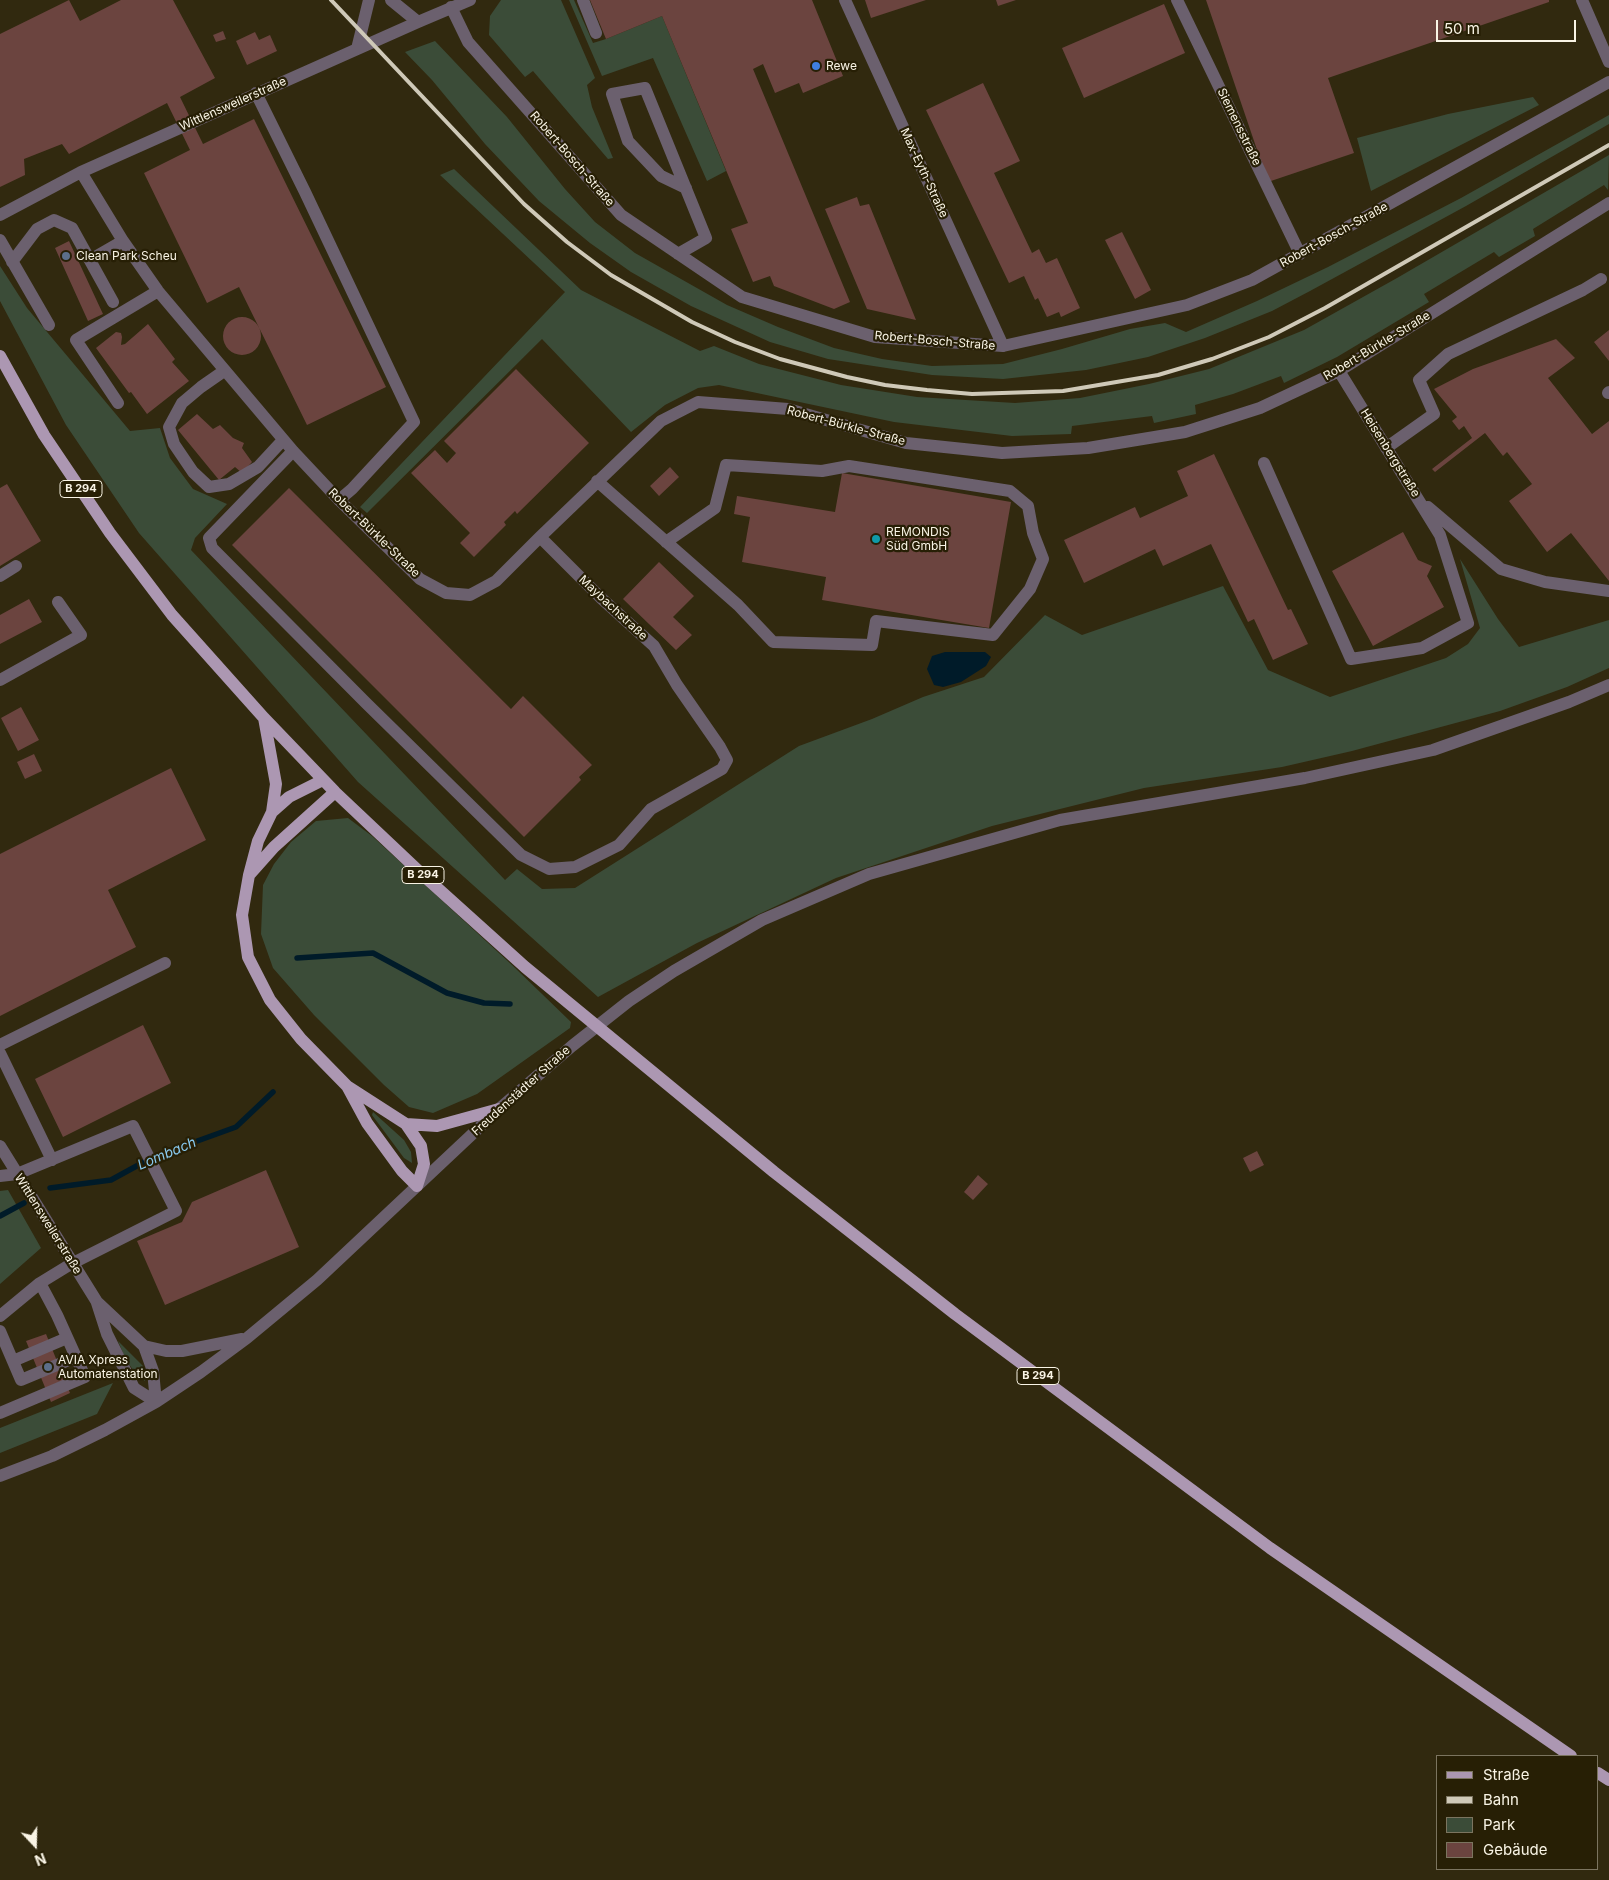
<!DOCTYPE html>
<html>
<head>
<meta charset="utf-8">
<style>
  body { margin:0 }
  #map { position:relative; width:1609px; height:1880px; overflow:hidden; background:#31290f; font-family:Inter,sans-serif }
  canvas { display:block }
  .legend { position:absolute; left:1436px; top:1755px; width:162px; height:115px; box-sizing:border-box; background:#271f05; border:1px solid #7b745f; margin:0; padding:6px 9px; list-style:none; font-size:15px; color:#f9f4e5 }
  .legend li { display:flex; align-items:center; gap:10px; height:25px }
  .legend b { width:25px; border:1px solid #7b745f }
  .north { position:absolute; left:10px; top:1820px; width:50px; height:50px; -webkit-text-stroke:4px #271f05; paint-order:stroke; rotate:159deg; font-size:14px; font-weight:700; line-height:20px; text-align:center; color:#f9f4e5 }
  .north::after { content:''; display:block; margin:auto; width:18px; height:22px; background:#f9f4e5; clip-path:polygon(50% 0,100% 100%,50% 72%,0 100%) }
  .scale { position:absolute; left:1436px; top:20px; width:140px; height:22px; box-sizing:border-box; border:2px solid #f9f4e5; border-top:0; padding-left:6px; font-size:15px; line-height:18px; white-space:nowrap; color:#f9f4e5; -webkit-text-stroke:4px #271f05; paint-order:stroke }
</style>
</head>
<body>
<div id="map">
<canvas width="1609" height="1880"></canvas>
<ul class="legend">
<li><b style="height:6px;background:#ac97b2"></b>Straße</li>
<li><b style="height:6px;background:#cfc9b8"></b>Bahn</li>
<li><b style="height:14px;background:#3b4c38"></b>Park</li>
<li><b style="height:14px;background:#6b443f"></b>Gebäude</li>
</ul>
<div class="north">N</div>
<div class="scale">50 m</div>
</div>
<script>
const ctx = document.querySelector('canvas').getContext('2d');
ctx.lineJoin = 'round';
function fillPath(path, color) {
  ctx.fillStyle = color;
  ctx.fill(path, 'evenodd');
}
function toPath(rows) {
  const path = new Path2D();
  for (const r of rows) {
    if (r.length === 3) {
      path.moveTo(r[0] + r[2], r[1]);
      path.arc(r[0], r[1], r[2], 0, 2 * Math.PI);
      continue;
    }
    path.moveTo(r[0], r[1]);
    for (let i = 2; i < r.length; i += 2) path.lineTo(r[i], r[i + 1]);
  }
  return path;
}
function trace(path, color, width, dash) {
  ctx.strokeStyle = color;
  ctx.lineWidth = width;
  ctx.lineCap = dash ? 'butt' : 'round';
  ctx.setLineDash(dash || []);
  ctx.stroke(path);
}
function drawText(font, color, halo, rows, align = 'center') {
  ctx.font = font + ' Inter,sans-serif';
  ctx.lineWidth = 4.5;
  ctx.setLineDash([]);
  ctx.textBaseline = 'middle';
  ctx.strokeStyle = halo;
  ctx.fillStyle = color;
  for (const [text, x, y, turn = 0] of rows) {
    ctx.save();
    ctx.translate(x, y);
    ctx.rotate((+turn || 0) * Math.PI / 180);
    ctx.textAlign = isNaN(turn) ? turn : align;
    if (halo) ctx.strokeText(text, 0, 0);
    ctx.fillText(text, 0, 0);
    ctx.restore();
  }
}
const green = toPath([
  [501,0,561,0,595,78,587,85,592,107,613,158,608,159,533,71,525,77,489,35,490,16],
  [569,0,574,0,593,43,606,39,662,16,726,171,707,181,653,58,602,76],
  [435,41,507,117,565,189,595,222,635,253,727,305,778,327,834,348,882,359,932,366,1003,364,1062,349,1130,329,1165,323,1186,332,1257,301,1328,267,1461,198,1609,115,1609,124,1466,206,1310,291,1272,311,1205,338,1148,357,1086,370,1003,379,932,375,828,359,770,342,691,306,631,272,590,243,539,201,485,144,432,80,405,52],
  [1533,97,1539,105,1371,191,1357,138,1448,114],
  [1609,155,1608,190,1604,185,1533,229,1535,236,1499,257,1494,252,1424,294,1429,302,1337,357,1284,383,1281,376,1233,394,1195,405,1196,414,1154,423,1152,416,1072,426,1071,434,1012,436,894,422,719,385,698,388,665,405,631,432,542,339,367,513,360,507,565,292,440,175,454,169,581,290,700,351,714,346,759,364,841,385,917,397,1015,403,1080,398,1149,384,1209,369,1304,330,1397,278],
  [0,266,27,308,130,431,160,428,170,458,193,489,227,504,195,538,191,550,505,880,517,869,542,889,575,888,799,746,872,719,923,697,984,677,1045,615,1082,635,1223,586,1268,670,1330,697,1446,658,1468,644,1480,628,1460,559,1498,619,1519,647,1609,620,1609,668,1567,687,1500,711,1352,751,1282,767,1144,788,992,826,836,878,697,943,598,997,358,782,139,533,66,425,0,301],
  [348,818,372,836,512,965,571,1022,570,1028,477,1094,433,1113,409,1107,384,1085,314,1015,273,968,261,934,263,885,274,864,291,842,316,821],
  [373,1112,404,1140,411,1152,412,1163,404,1158,372,1115],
  [8,1190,41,1248,0,1284,0,1191],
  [118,1341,143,1366,145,1381,136,1374,126,1360],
  [113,1383,97,1414,0,1453,0,1428]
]);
const water = toPath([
  [945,652,985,652,991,657,986,666,961,682,943,687,934,685,927,669,932,656]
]);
const stream = toPath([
  [297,958,373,953,447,993,484,1003,510,1004],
  [50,1188,111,1180,153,1157,236,1127,273,1092],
  [0,1216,24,1203]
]);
const building = toPath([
  [69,0,80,21,121,0,173,0,215,78,180,97,203,144,254,119,386,387,307,425,239,287,207,303,144,173,190,150,167,103,69,154,62,144,24,159,25,175,0,187,0,34],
  [590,0,812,0,843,76,803,93,799,83,775,93,763,64,753,69,850,302,834,309,774,286,770,276,753,282,731,229,748,223,662,16,606,39],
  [865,0,926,0,871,18],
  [996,0,1016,0,998,6],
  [1206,0,1549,0,1549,2,1328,78,1354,153,1268,182],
  [1164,4,1185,53,1084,98,1062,48],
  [223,31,226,39,216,42,213,35],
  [255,32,259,40,270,35,277,51,247,65,236,41],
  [983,83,1020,161,994,173,1032,253,1039,249,1046,263,1057,258,1080,308,1061,317,1059,312,1047,317,1038,298,1035,300,1024,276,1009,283,926,110],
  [857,197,860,206,869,204,916,320,867,309,825,209],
  [1122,232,1151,290,1135,299,1105,240],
  [69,241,103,314,88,321,55,248],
  [242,336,19],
  [148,324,175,359,172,362,189,381,147,414,131,392,129,393,96,348,116,332,121,333,122,337,121,345,125,344],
  [1609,330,1609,361,1594,342],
  [1556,339,1575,358,1548,378,1592,434,1609,421,1609,581,1571,533,1547,552,1509,501,1532,484,1507,452,1503,456,1485,433,1435,472,1432,469,1472,438,1464,426,1459,430,1452,421,1457,417,1434,389,1473,369],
  [516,369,589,443,517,514,515,511,504,522,506,525,474,557,460,543,470,533,411,473,435,450,447,463,456,453,444,441],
  [197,414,213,429,220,425,233,438,244,443,242,448,252,462,242,473,235,467,219,480,178,430],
  [1214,454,1288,610,1291,609,1308,644,1273,660,1254,619,1248,622,1211,544,1163,566,1155,549,1084,583,1064,540,1135,507,1140,518,1188,496,1177,471],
  [670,467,679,477,659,496,650,486],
  [842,473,1011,502,989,628,822,600,826,577,742,562,750,517,734,514,737,496,835,512],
  [7,484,41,541,0,566,0,488],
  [289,488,511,709,523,696,592,765,579,777,581,780,524,837,232,545],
  [1403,532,1418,560,1432,566,1427,576,1444,607,1373,646,1332,571],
  [659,562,694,596,673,617,692,635,676,650,623,599],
  [29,599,42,622,0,644,0,615],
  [21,707,39,740,18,751,1,718],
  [34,754,42,771,25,779,17,762],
  [171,768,206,840,108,890,136,947,0,1016,0,854],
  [143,1025,171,1083,63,1137,35,1079],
  [1257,1151,1264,1165,1250,1172,1243,1158],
  [266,1170,299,1247,165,1305,137,1241,182,1222,192,1202],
  [978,1175,988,1184,973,1200,964,1192],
  [46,1334,70,1393,51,1402,26,1341]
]);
const minor = toPath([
  [391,0,418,22],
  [583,0,596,33],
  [845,0,1003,346],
  [1177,0,1300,254],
  [1582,0,1609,62],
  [451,7,468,42,621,215,742,297,875,337,1003,346,1187,305,1252,280,1609,82],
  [357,49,369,0],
  [256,93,305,192,414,422,352,489,339,500],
  [81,172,123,241,158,291,293,451,339,500,420,579,446,593,470,595,496,581,540,537,661,421,698,402,788,409,906,443,1002,453,1088,448,1185,432,1260,408,1339,371,1609,203],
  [0,215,81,172,418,22,470,0],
  [0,240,49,325],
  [678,254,706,238,645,88,612,94,628,141,661,176,686,188],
  [90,260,123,241],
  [12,262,37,229,54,220,72,228,113,302],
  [224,371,201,387,182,403,169,427,174,444,193,472,209,487,229,484,258,467,283,440],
  [1608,393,1609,392],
  [118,403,76,340,158,291],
  [1386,448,1434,414,1419,380,1448,354,1583,290,1601,279],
  [293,451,209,538,212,548,366,703,521,855,549,869,575,867,619,845,651,809,722,769,727,760,720,747,677,685,654,646,601,598,540,537],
  [1264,463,1351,659,1422,648,1468,623,1440,535,1339,371],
  [597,481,738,605,773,642,872,645,876,621,993,635,1030,589,1043,559,1033,533,1028,506,1010,491,849,466,822,471,726,465,715,508,666,542],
  [1428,507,1501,569,1545,582,1609,591],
  [0,576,16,566],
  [0,680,81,635,58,602],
  [0,1045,165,963],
  [0,1053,52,1160],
  [0,1146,97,1302,144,1346,153,1371,156,1402],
  [0,1176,17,1174,133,1126,176,1211,71,1264,40,1283,0,1316],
  [97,1303,107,1334,134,1388,156,1402],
  [0,1331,21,1380,76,1357],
  [144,1346,166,1351,182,1351,242,1339],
  [13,1361,67,1338],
  [0,1413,85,1377,57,1315,40,1283],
  [0,1476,52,1456,105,1430,156,1402,201,1372,247,1338,317,1280,499,1109,572,1046,629,1001,674,971,762,920,869,874,1060,820,1305,778,1433,750,1569,702,1609,685]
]);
const major = toPath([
  [0,356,44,435,110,533,172,615,264,718,335,792,424,876,525,967,774,1172,955,1314,1270,1548,1571,1756],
  [264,718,276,784,272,812],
  [323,780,289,797,272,812,258,841,249,875,242,915,248,957,270,1000,301,1039,347,1086,406,1124,421,1146,424,1164,417,1186,402,1171,367,1123,347,1086],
  [250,874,274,847,335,792],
  [406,1124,437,1126,499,1109],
  [1598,1773,1609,1780]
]);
const rail = toPath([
  [331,0,524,204,567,242,611,275,692,322,735,342,780,359,847,377,885,385,927,390,972,394,1063,391,1158,375,1212,359,1269,337,1325,308,1609,145]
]);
const markers = [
  [816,66,5,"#3f7fe0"],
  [66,256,5,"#5c6f8a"],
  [876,539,5,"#0f9aa8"],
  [48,1367,5,"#5c6f8a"]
];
const shields = [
  [81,489,42],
  [423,875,42],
  [1038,1376,42]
];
const shieldNames = [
  ["B 294",81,489],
  ["B 294",423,875],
  ["B 294",1038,1376]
];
const poiNames = [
  ["Rewe",826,66],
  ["Clean Park Scheu",76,256],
  ["REMONDIS",886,532],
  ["Süd GmbH",886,546],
  ["AVIA Xpress",58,1360],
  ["Automatenstation",58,1374]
];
const streetNames = [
  ["Wittlensweilerstraße",233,104,-24],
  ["Siemensstraße",1239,127,64],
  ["Robert-Bosch-Straße",572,159,49],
  ["Max-Eyth-Straße",924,173,65],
  ["Robert-Bosch-Straße",1334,235,-29],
  ["Robert-Bosch-Straße",935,341,5],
  ["Robert-Bürkle-Straße",1377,346,-31],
  ["Robert-Bürkle-Straße",846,426,15],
  ["Heisenbergstraße",1390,453,58],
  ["Robert-Bürkle-Straße",374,533,44],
  ["Maybachstraße",613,608,43],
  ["Freudenstädter Straße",521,1091,-42],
  ["Wittlensweilerstraße",48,1224,58]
];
const waterNames = [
  ["Lombach",167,1154,-23]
];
fillPath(green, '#3b4c38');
fillPath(water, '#001b29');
trace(stream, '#001b29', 5.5);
fillPath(building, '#6b443f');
trace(minor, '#6b606e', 12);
trace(major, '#ac97b2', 12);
trace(rail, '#cfc9b8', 4);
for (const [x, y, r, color] of markers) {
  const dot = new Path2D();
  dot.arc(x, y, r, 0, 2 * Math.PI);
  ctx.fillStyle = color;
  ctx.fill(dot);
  trace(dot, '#271f05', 2);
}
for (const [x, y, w] of shields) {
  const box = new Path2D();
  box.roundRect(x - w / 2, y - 8.5, w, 17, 4);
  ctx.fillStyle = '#271f05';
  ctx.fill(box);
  trace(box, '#f9f4e5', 1);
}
drawText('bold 11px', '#f9f4e5', null, shieldNames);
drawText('12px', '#f9f4e5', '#271f05', poiNames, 'left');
drawText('12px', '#f9f4e5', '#271f05', streetNames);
drawText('italic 14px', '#89caef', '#271f05', waterNames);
</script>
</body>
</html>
